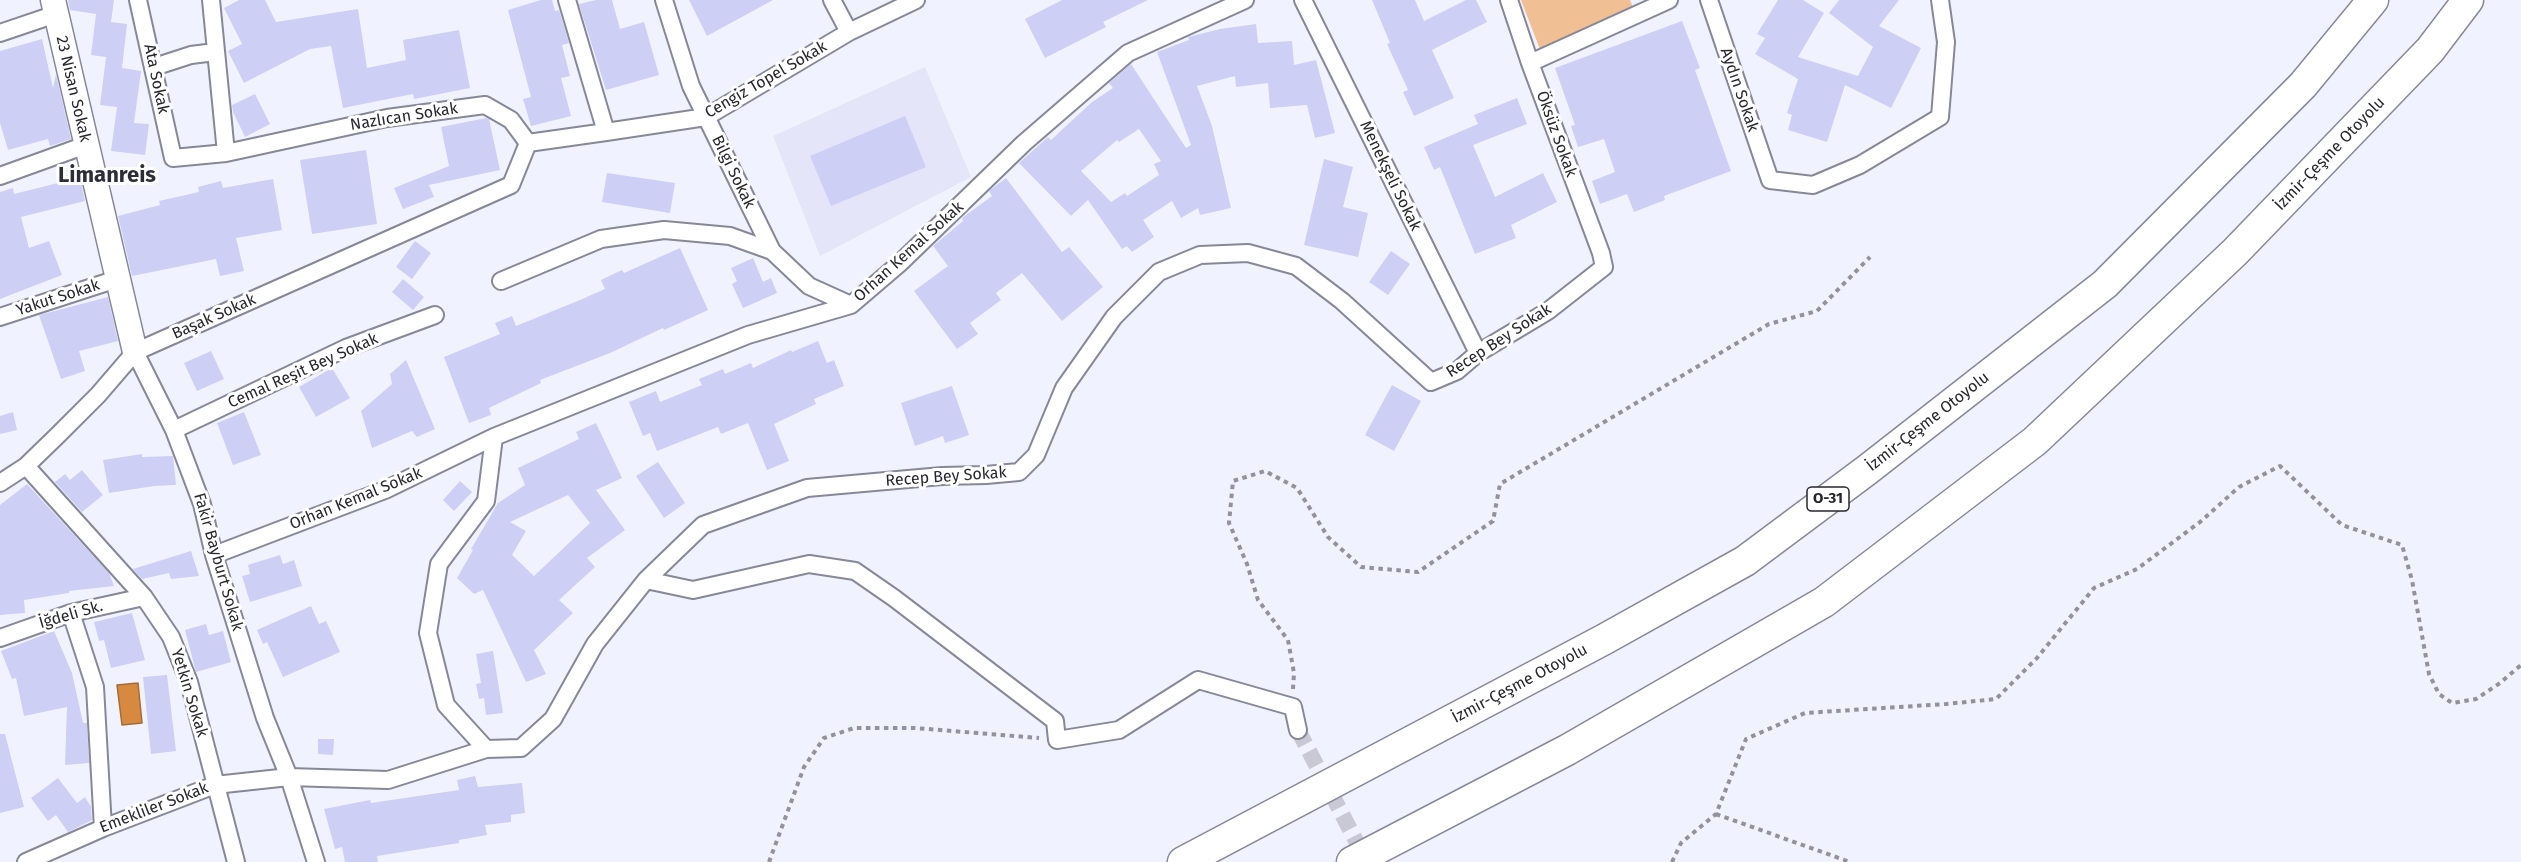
<!DOCTYPE html>
<html>
<head>
<meta charset="utf-8">
<style>
  body { margin:0 }
  canvas { display:block; background:#f1f2ff }
</style>
</head>
<body>
<canvas width="2521" height="862"></canvas>
<script>
const ctx = document.querySelector('canvas').getContext('2d');
ctx.lineJoin = 'round';
function fillPath(path, color) {
  ctx.fillStyle = color;
  ctx.fill(path, 'evenodd');
}
function toPath(rows) {
  const path = new Path2D();
  for (const r of rows) {
    path.moveTo(r[0], r[1]);
    for (let i = 2; i < r.length; i += 2) path.lineTo(r[i], r[i + 1]);
  }
  return path;
}
function trace(path, color, width, dash) {
  ctx.strokeStyle = color;
  ctx.lineWidth = width;
  ctx.lineCap = dash ? 'butt' : 'round';
  ctx.setLineDash(dash || []);
  ctx.stroke(path);
}
function drawText(font, color, halo, rows, align = 'center') {
  ctx.font = font + ' "Fira Sans",sans-serif';
  ctx.lineWidth = 6;
  ctx.setLineDash([]);
  ctx.textBaseline = 'middle';
  ctx.strokeStyle = halo;
  ctx.fillStyle = color;
  for (const [text, x, y, turn = 0] of rows) {
    ctx.save();
    ctx.translate(x, y);
    ctx.rotate((+turn || 0) * Math.PI / 180);
    ctx.textAlign = isNaN(turn) ? turn : align;
    if (halo) ctx.strokeText(text, 0, 0);
    ctx.fillText(text, 0, 0);
    ctx.restore();
  }
}
const built = toPath([
  [925,67,971,177,820,256,773,136]
]);
const green = toPath([
  [1521,0,1630,0,1634,10,1541,52]
]);
const water = toPath([
  [138,683,142,723,122,725,117,685,138,683]
]);
const building = toPath([
  [68,0,114,0,111,22,127,24,122,68,141,71,134,123,149,124,145,155,111,151,117,107,100,105,106,57,91,55,96,14,70,10],
  [239,0,265,0,276,22,358,9,367,68,406,60,403,40,459,30,470,88,414,99,413,94,343,108,331,46,310,49,244,83,228,51,242,44,224,8],
  [541,0,552,0,555,11,559,10,569,43,562,45,570,76,561,78,571,116,531,126,523,99,531,97,508,10],
  [596,0,612,0,620,29,644,22,659,75,606,90,579,4],
  [689,0,773,0,707,36],
  [1062,0,1148,0,1103,22,1106,27,1045,58,1025,19],
  [1372,0,1415,0,1424,21,1466,0,1476,0,1487,22,1432,50,1454,98,1414,116,1403,92,1408,90,1387,44,1390,43],
  [1778,0,1803,0,1824,13,1798,57,1858,76,1873,47,1829,13,1839,0,1899,0,1879,26,1921,48,1891,108,1845,85,1827,142,1788,130,1792,115,1787,113,1798,79,1755,54,1765,38,1757,34],
  [1682,21,1700,68,1695,70,1731,171,1664,196,1665,200,1634,212,1627,194,1600,204,1592,181,1615,172,1604,139,1578,147,1571,126,1575,125,1555,68],
  [1256,24,1258,43,1292,41,1294,65,1316,60,1335,133,1315,138,1307,105,1270,108,1268,83,1236,87,1235,76,1197,86,1212,126,1231,208,1200,215,1198,208,1181,218,1172,201,1143,220,1154,237,1132,252,1127,246,1122,249,1088,200,1071,216,1019,163,1048,137,1051,140,1092,102,1113,88,1109,83,1131,64,1186,148,1191,145,1157,52,1189,40,1188,37,1220,29],
  [1139,129,1161,161,1154,164,1159,175,1127,196,1125,193,1111,202,1081,171,1117,140,1119,142],
  [42,39,53,88,56,74,71,139,50,146,48,139,8,150,0,123,0,51],
  [255,94,270,124,245,137,233,112,232,105],
  [1517,98,1527,124,1473,145,1495,197,1543,173,1557,202,1511,225,1516,238,1475,254,1440,167,1434,170,1424,147,1478,124,1474,115],
  [905,116,926,167,831,206,810,156],
  [486,118,489,119,500,170,429,185,434,197,403,209,394,188,449,166,441,127],
  [366,150,377,224,312,234,300,160],
  [1324,159,1353,167,1343,207,1368,213,1358,257,1304,245],
  [79,173,85,201,21,217,29,248,49,241,62,275,0,299,0,192,13,188,14,194,58,183,57,177],
  [607,173,675,183,670,213,602,202],
  [1006,178,1062,252,1069,247,1103,287,1062,321,1022,273,996,293,1001,300,970,323,978,334,957,349,914,291,948,266,933,246,963,221,962,218,992,196,989,191],
  [273,179,282,230,236,238,244,271,220,276,216,259,132,276,118,216,160,205,159,201,199,192,198,187,221,181,223,188],
  [415,241,431,253,412,279,396,267],
  [680,248,708,310,664,330,663,328,610,353,540,380,541,383,489,408,491,415,469,423,444,357,500,334,495,323,512,316,516,326,580,300,605,289,601,280,622,270,624,273],
  [1391,251,1410,264,1388,295,1369,282],
  [753,258,763,282,771,278,777,293,743,308,732,284,737,281,731,268],
  [403,279,424,297,413,310,392,292],
  [108,297,118,341,79,351,85,371,61,379,39,315],
  [818,341,827,363,834,360,844,386,814,399,816,404,774,424,789,461,767,470,748,423,721,434,718,427,657,451,650,433,643,436,629,402,656,391,660,402,702,385,699,379,723,369,725,374,751,363,753,368,791,350,792,352],
  [211,351,224,379,197,391,184,363],
  [406,360,435,429,417,437,412,431,372,448,361,411,392,384,390,374],
  [332,368,350,398,316,417,299,387],
  [1392,385,1421,401,1394,451,1365,435],
  [952,386,969,435,945,443,943,436,915,446,901,403],
  [13,412,17,430,0,434,0,416],
  [244,412,261,455,233,465,217,423],
  [596,423,622,478,596,490,625,530,587,558,595,567,559,600,573,613,534,650,546,674,526,682,483,590,474,594,457,578,473,550,471,549,498,503,525,485,518,468,579,439,576,432],
  [568,495,590,523,534,576,512,555,526,531,510,522],
  [142,454,142,457,173,456,176,485,154,486,109,493,103,460],
  [658,462,685,503,664,518,636,476],
  [82,470,103,495,82,512,55,482,65,474,70,480],
  [460,481,472,492,454,511,443,500],
  [27,484,109,573,114,586,69,591,69,593,24,600,25,613,0,615,0,505],
  [191,551,199,576,171,579,169,573,142,579,133,569],
  [280,555,283,564,294,560,302,586,250,602,242,576,250,574,248,565],
  [311,606,319,624,326,621,340,652,283,677,267,642,263,644,257,630],
  [132,613,145,660,111,668,104,640,99,641,94,622],
  [206,624,209,635,223,631,231,662,196,672,185,630],
  [54,631,72,673,83,723,87,723,89,763,65,765,67,707,24,716,16,678,12,679,1,651],
  [493,651,503,713,486,715,484,698,479,699,476,684,481,683,476,654],
  [167,675,176,751,151,754,143,677],
  [0,734,5,734,24,807,0,813],
  [318,739,334,739,333,755,318,754],
  [475,776,478,787,522,783,525,813,511,815,511,822,485,825,487,835,459,840,459,843,377,856,378,862,345,862,342,847,335,849,324,809,370,800,371,803,459,790,457,780],
  [58,778,77,803,85,797,91,807,92,820,68,832,56,815,48,821,31,798]
]);
const streetTunnel = toPath([
  [1298,730,1367,862]
]);
const path = toPath([
  [1293,689,1294,673,1288,640,1258,600,1247,564,1229,523,1233,481,1265,471,1297,488,1328,537,1361,567,1418,572,1493,521,1500,484,1769,324,1817,311,1870,257],
  [1716,814,1850,862],
  [769,862,804,767,824,738,854,728,915,728,1039,738],
  [1672,862,1681,843,1716,814,1746,739,1805,713,1946,704,1996,699,2037,658,2094,588,2137,569,2200,522,2239,487,2280,466,2342,525,2402,545,2412,580,2429,674,2439,694,2452,703,2476,699,2500,683,2521,665]
]);
const street = toPath([
  [211,0,226,153],
  [664,0,691,86,772,251,809,286,851,305],
  [832,0,849,32],
  [1303,0,1478,353],
  [1709,0,1770,180,1813,185,1860,165,1940,117,1946,42,1940,0],
  [0,33,56,14],
  [1530,63,1669,0],
  [154,67,191,55,215,52],
  [606,132,706,117,849,32,916,0],
  [528,143,606,132,567,0],
  [0,176,86,145],
  [501,281,601,239,664,230,730,236,772,251],
  [0,317,117,279],
  [135,352,174,430,202,504,214,555,265,718,289,777,316,862],
  [174,430,346,348,435,315],
  [26,466,144,597,171,637,189,682,236,862],
  [0,483,26,466,58,435,98,395,135,352,511,185,528,143,511,120,485,105,387,118,226,153,173,158,138,0],
  [214,555,385,490,494,437],
  [646,580,693,590,809,564,855,571,894,598,1055,721,1057,740,1119,730,1198,680,1293,707,1298,730],
  [71,613,95,687,103,828],
  [0,638,71,613,144,597],
  [486,749,446,705,428,633,439,564,486,501,494,437,748,335,851,305,899,264,1024,143,1128,53,1245,0],
  [26,862,103,828,215,785,289,777,388,780,486,749,521,748,553,719,595,644,646,580,703,525,807,488,942,476,986,475,1019,472,1036,455,1064,388,1114,317,1159,272,1200,255,1248,253,1296,266,1342,301,1431,382,1457,371,1478,353,1548,311,1604,267,1601,253,1530,63,1509,0]
]);
const secondary = toPath([
  [53,0,135,352]
]);
const highway = toPath([
  [1183,862,1603,640,1745,561,1867,470,2105,284,2303,85,2373,0],
  [1352,862,1567,750,1824,602,2035,441,2235,252,2430,50,2468,0]
]);
const shields = [
  [1828,499,42]
];
const shieldNames = [
  ["O-31",1828,499]
];
const streetNames = [
  ["Ata Sokak",156,79,78],
  ["Cengiz Topel Sokak",766,80,-30],
  ["23 Nisan Sokak",73,89,77],
  ["Aydın Sokak",1739,90,71],
  ["Nazlıcan Sokak",404,117,-9],
  ["Öksüz Sokak",1556,134,70],
  ["İzmir-Çeşme Otoyolu",2330,154,-46],
  ["Bilgi Sokak",733,172,64],
  ["Menekşeli Sokak",1390,176,64],
  ["Orhan Kemal Sokak",909,252,-42],
  ["Yakut Sokak",58,298,-18],
  ["Başak Sokak",214,317,-24],
  ["Recep Bey Sokak",1499,341,-33],
  ["Cemal Reşit Bey Sokak",303,371,-24],
  ["İzmir-Çeşme Otoyolu",1928,422,-38],
  ["Recep Bey Sokak",946,477,-4],
  ["Orhan Kemal Sokak",356,499,-22],
  ["Fakir Bayburt Sokak",218,562,74],
  ["İğdeli Sk.",71,615,-16],
  ["İzmir-Çeşme Otoyolu",1520,684,-28],
  ["Yetkin Sokak",189,693,73],
  ["Emekliler Sokak",154,808,-21]
];
const districtNames = [
  ["Limanreis",107,176]
];
fillPath(built, '#e4e5f8');
fillPath(green, '#f1bf94');
fillPath(water, '#d78a3f');
trace(water, '#a26c39', 1.5);
fillPath(building, '#cecff4');
trace(streetTunnel, '#c8c9d5', 16, [16, 8]);
trace(street, '#878897', 20);
trace(secondary, '#878897', 27);
trace(highway, '#878897', 33);
trace(path, '#91929c', 4, [4.5, 4.5]);
trace(street, '#fff', 16);
trace(secondary, '#fff', 24);
trace(highway, '#fff', 30);
for (const [x, y, w] of shields) {
  const box = new Path2D();
  box.roundRect(x - w / 2, y - 12, w, 24, 4.5);
  ctx.fillStyle = '#fff';
  ctx.fill(box);
  trace(box, '#26262c', 1.5);
}
drawText('bold 15px', '#26262c', null, shieldNames);
drawText('16px', '#26262c', '#fff', streetNames);
drawText('bold 22px', '#2d2d39', '#fff', districtNames);
</script>
</body>
</html>
